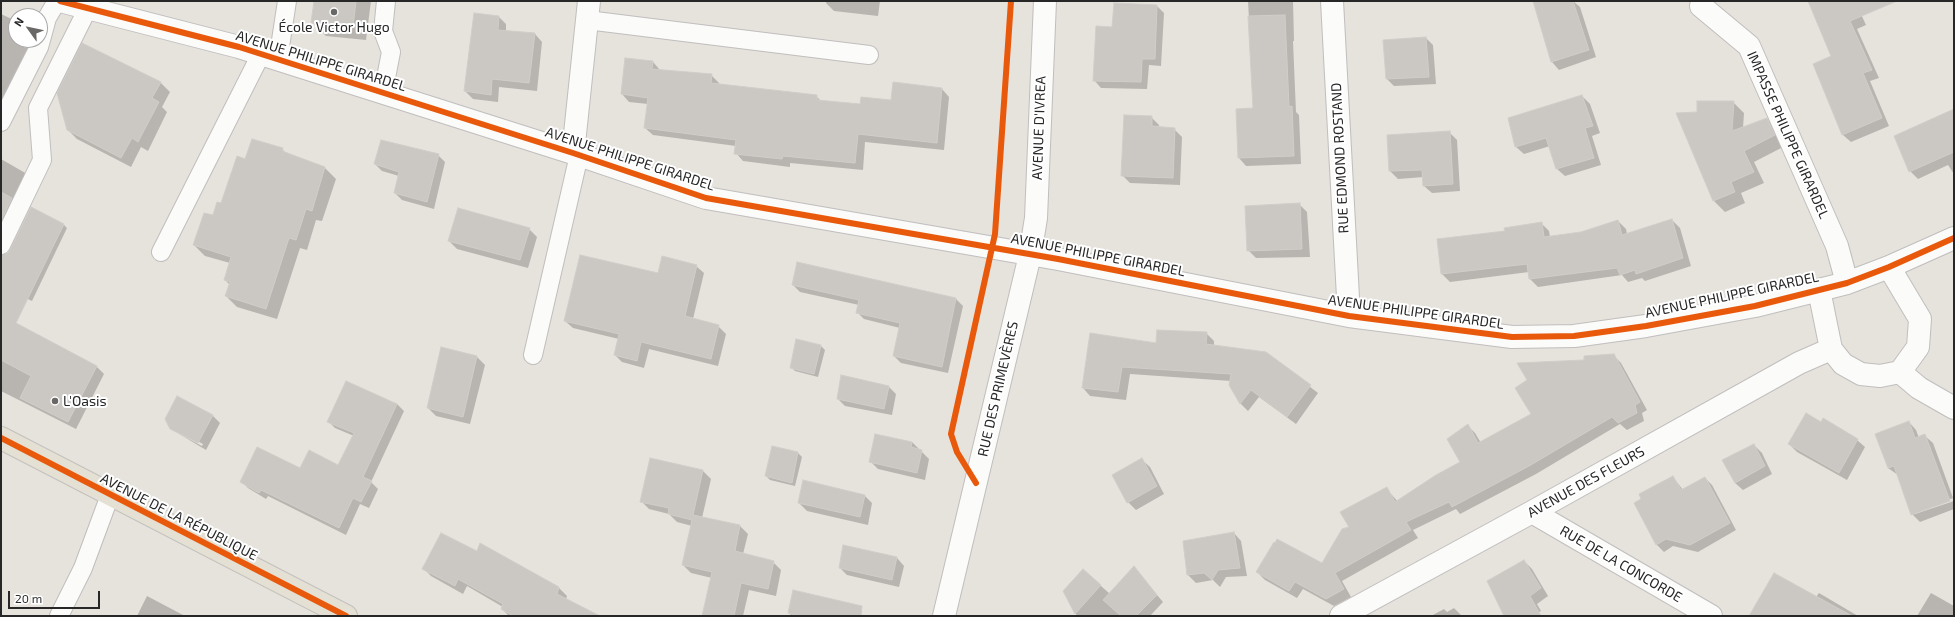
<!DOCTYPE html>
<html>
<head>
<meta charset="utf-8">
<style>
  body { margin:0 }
  #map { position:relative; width:1955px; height:617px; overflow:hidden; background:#e6e2dc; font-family:"Exo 2",sans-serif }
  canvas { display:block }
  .frame { position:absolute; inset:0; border:2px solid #272727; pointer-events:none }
  .north { position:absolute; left:8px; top:8px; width:40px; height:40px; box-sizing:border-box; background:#fff; border:1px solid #a9a9a9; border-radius:50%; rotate:303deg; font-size:11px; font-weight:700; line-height:16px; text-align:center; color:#272727 }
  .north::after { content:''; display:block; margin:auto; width:14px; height:18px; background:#6a6866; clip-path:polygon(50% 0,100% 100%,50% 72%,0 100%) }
  .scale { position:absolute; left:8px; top:591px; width:92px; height:18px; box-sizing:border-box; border:2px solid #272727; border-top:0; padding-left:5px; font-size:12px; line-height:14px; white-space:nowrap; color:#272727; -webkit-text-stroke:3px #fff; paint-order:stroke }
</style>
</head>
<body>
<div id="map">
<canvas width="1955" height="617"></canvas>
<div class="frame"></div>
<div class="north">N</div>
<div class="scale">20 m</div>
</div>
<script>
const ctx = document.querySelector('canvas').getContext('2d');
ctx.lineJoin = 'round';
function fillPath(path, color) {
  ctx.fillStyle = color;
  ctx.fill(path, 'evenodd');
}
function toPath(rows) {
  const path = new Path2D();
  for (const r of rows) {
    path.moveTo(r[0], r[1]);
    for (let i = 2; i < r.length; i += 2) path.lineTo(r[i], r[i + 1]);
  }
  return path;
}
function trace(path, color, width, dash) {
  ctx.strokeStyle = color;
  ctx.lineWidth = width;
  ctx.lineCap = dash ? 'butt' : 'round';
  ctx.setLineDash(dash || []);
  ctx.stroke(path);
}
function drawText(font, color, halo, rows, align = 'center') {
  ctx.font = font + ' "Exo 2",sans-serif';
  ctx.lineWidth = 4;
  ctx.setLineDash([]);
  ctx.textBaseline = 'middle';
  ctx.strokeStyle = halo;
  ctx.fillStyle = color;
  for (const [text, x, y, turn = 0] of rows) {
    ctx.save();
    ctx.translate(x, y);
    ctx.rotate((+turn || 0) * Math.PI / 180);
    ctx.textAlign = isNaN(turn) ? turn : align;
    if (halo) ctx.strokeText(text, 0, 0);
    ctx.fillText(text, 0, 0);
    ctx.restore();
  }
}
const shadow = toPath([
  [315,1,371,1,366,40,326,36,312,22],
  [826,1,880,1,878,16,834,11,826,3],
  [1248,1,1293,1,1294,41,1293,41,1296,112,1299,115,1301,164,1246,166,1239,158,1254,109],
  [1568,1,1573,1,1580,7,1596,57,1559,70,1552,62],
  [1809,1,1855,1,1866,25,1857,29,1879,78,1870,81,1889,126,1851,142,1843,135,1814,64,1833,57],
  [1157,6,1164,13,1161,66,1149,65,1147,89,1101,88,1094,80,1113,28],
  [1,14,16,21,16,40,32,40,1,105],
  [499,17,506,24,506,32,535,34,542,42,537,91,499,87,498,102,473,99,465,91],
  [1426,38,1433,45,1436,84,1394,86,1387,79],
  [653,62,660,70,711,75,719,83,719,85,816,96,821,101,861,106,891,101,942,89,949,97,944,150,865,142,863,170,790,163,790,167,743,161,736,153,736,146,653,135,645,128,648,104,629,102,622,94],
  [160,82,170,92,162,107,167,112,148,151,141,147,131,167,77,139,68,130],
  [1582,96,1590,104,1600,133,1592,136,1601,165,1565,176,1557,169,1550,146,1524,154,1516,147,1509,119],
  [1733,102,1744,113,1743,128,1767,119,1778,130,1785,146,1754,162,1764,183,1741,193,1745,203,1725,212,1714,201,1677,114,1698,113],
  [1954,110,1954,174,1948,165,1918,179,1910,171],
  [1151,117,1159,125,1159,128,1174,129,1182,137,1180,185,1130,183,1122,175],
  [1449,132,1457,140,1460,191,1432,193,1424,186,1424,177,1398,179,1390,171,1388,136],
  [282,149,286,153,325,168,336,179,322,221,316,220,307,250,300,248,277,319,237,307,226,296,230,285,225,280,230,263,205,256,194,245,221,204,245,160],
  [438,155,445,162,434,209,402,200,395,193,399,176,382,171,375,164],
  [1,159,27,174,1,231],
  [1299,204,1307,212,1310,257,1256,258,1248,250],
  [1672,220,1680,228,1691,266,1645,281,1642,278,1628,282,1622,275,1538,287,1530,279,1529,272,1450,282,1442,274,1438,240,1506,231,1541,223,1549,231,1550,237,1581,233,1618,221,1626,229,1627,234],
  [64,225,67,228,32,301,7,289,1,283,1,256],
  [529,229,537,237,528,268,457,249,449,241],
  [696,266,704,273,693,319,718,326,726,334,718,366,649,349,644,368,622,362,615,355,619,339,573,328,565,321,658,274],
  [793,285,956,299,963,306,948,373,901,363,894,356,900,328,864,319,857,312,859,305,800,292],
  [1,330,96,366,104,374,76,429,1,391],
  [1206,333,1214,341,1214,346,1266,353,1318,393,1296,424,1259,397,1248,411,1241,404,1230,385,1231,381,1130,374,1126,400,1090,396,1083,388,1157,344],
  [797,340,821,346,825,350,818,377,795,371,791,367],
  [1613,355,1621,363,1647,410,1642,413,1644,421,1627,430,1620,424,1536,474,1460,514,1456,509,1413,530,1418,538,1342,581,1351,597,1334,606,1303,589,1297,598,1265,580,1257,572,1322,565,1350,527,1386,488,1398,502,1461,462,1468,426,1475,433,1481,443,1532,415,1586,361],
  [477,357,485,365,470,424,436,416,428,408],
  [842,376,889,387,896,394,892,415,845,406,838,399],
  [397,404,404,411,371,482,378,489,369,508,360,504,346,535,268,496,266,499,248,488,241,481,300,469,339,466,354,436,335,428,328,421],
  [212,415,220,423,206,450,176,432,202,446,203,444,174,429],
  [1909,422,1916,430,1919,438,1925,436,1933,443,1953,498,1915,512,1915,514,1954,501,1954,509,1920,522,1912,514,1898,475,1888,468],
  [1821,423,1857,440,1865,447,1847,480,1797,452,1789,444],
  [912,442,929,459,925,480,878,469,870,461],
  [1754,445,1762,453,1772,474,1743,490,1735,483],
  [772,447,798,453,802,457,795,486,770,480,766,476],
  [1142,460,1150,467,1164,494,1136,510,1128,502,1114,475],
  [703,471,711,479,702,518,740,526,748,534,743,554,773,562,781,570,776,596,749,590,743,616,703,616,712,578,691,573,683,565,692,526,677,522,669,514,649,509,641,501],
  [1673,477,1683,490,1705,478,1712,485,1736,530,1698,552,1673,546,1664,552,1657,545,1635,503],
  [865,496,872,503,868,525,807,511,799,503],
  [1234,533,1241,541,1247,576,1226,577,1220,587,1213,580,1196,583,1188,575,1184,542],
  [480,544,559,588,567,596,566,599,597,616,509,616,502,609,503,607,467,586,463,594,431,576,423,568,477,552],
  [897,558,904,566,899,587,847,575,840,568],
  [1524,561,1532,569,1548,596,1537,604,1541,611,1532,616,1505,616],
  [1134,568,1163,602,1150,616,1077,616,1064,591,1083,570,1110,594],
  [1819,593,1858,616,1759,616,1816,597],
  [1931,593,1954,606,1954,616,1917,616],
  [147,596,185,616,137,616],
  [1454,608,1462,616,1431,616,1444,609,1447,612],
  [789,613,847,616,792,616]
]);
const building = toPath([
  [314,1,356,1,353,27,311,23,314,1],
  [1533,1,1573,1,1589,50,1551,62,1533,1],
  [1808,1,1897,1,1850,21,1872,70,1863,73,1882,118,1842,135,1813,64,1831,56,1808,1],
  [1114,3,1157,5,1155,59,1142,59,1141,82,1093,81,1096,26,1112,27,1114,3],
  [474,13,499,16,498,30,535,33,529,83,492,79,491,95,464,91,474,13],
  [1285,15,1289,107,1292,106,1294,156,1238,158,1236,109,1253,108,1248,16,1285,15],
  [1426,37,1429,77,1386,79,1383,40,1426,37],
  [82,43,161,82,152,98,159,102,138,142,132,138,121,158,67,130,57,93,82,43],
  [625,58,653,61,652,69,712,74,711,83,817,95,817,100,860,104,861,97,891,100,893,82,942,88,937,143,858,134,855,163,783,156,782,159,734,154,736,140,644,128,648,98,621,94,625,58],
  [1582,95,1593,126,1585,128,1594,158,1556,169,1546,138,1515,147,1508,118,1582,95],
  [1697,101,1734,101,1732,131,1767,118,1775,135,1744,151,1754,172,1731,182,1735,192,1713,201,1676,113,1697,112,1697,101],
  [1954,109,1954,152,1909,172,1894,136,1954,109],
  [1124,115,1152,116,1152,126,1175,128,1173,178,1121,176,1124,115],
  [1450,131,1453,184,1423,186,1422,170,1389,171,1387,135,1450,131],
  [252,139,283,148,282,151,325,167,312,211,306,209,296,240,289,238,266,309,225,296,230,282,224,280,231,257,193,245,204,213,213,215,217,202,221,203,237,156,245,159,252,139],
  [381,140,439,154,427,202,394,193,399,172,374,164,381,140],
  [1,192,12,198,1,221,1,192],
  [1300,203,1302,249,1247,251,1245,206,1300,203],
  [31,207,64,224,16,323,97,366,68,422,20,398,31,376,1,360,1,255,7,254,10,250,31,207],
  [458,208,530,228,520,260,448,241,458,208],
  [1672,219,1683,258,1636,274,1635,270,1620,275,1617,268,1529,279,1527,264,1441,274,1437,239,1505,231,1504,228,1542,222,1544,237,1581,232,1618,220,1622,235,1672,219],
  [580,255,658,273,662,256,697,265,685,316,719,325,711,359,641,342,637,361,614,355,619,334,564,321,580,255],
  [797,262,956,298,942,367,893,356,900,323,856,313,859,300,792,285,797,262],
  [1157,330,1207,332,1206,344,1266,352,1311,385,1287,417,1251,390,1240,404,1229,385,1231,374,1122,367,1118,392,1082,388,1090,333,1156,343,1157,330],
  [796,339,821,345,814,374,790,368,796,339],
  [441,347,477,356,463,417,427,408,441,347],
  [1614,354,1640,402,1635,405,1637,413,1618,423,1612,417,1529,466,1452,507,1449,502,1406,522,1411,530,1335,573,1344,589,1326,599,1295,582,1289,591,1256,572,1274,542,1275,543,1277,539,1322,563,1342,529,1349,527,1340,512,1387,487,1395,502,1436,475,1460,462,1447,439,1468,424,1478,443,1531,414,1515,388,1527,380,1517,363,1584,360,1584,356,1614,354],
  [841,375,889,386,884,409,837,399,841,375],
  [346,381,397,404,363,477,372,481,361,502,353,498,339,528,261,490,259,493,240,482,257,447,300,468,309,450,338,465,354,433,327,422,346,381],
  [177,396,213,415,198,443,170,429,165,419,177,396],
  [1806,413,1821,422,1823,418,1858,439,1839,473,1788,444,1806,413],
  [1909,421,1915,438,1925,434,1950,501,1911,515,1894,466,1888,468,1875,434,1909,421],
  [875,434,912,442,911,447,922,450,917,473,869,462,875,434],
  [1754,444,1765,466,1735,483,1722,460,1754,444],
  [772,446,798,452,792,483,765,476,772,446],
  [650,458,703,470,693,515,740,525,735,551,774,561,768,589,741,583,734,616,702,616,712,572,682,565,692,520,668,514,669,508,640,502,650,458],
  [1142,458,1157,486,1127,503,1112,475,1142,458],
  [1673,476,1681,490,1705,477,1730,523,1690,545,1666,539,1656,545,1634,503,1641,499,1639,494,1673,476],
  [803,480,865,495,860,517,798,503,803,480],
  [1234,532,1240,568,1218,570,1212,580,1204,573,1187,575,1183,541,1234,532],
  [441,533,477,551,480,543,559,587,557,594,600,616,513,616,501,609,503,604,458,579,455,586,422,569,441,533],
  [843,545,897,557,892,580,839,568,843,545],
  [1524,560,1541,588,1530,596,1541,616,1504,616,1487,581,1524,560],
  [1134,566,1157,595,1136,616,1121,616,1103,600,1134,566],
  [1083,569,1101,585,1075,614,1063,591,1083,569],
  [1774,573,1852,616,1749,616,1774,573],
  [793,590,862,606,861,616,800,616,788,613,793,590]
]);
const lane = toPath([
  [587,20,869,55],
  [278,60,287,1],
  [383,93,391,52,383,31,386,1],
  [1,122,39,47,47,18,57,1],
  [1,245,42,160,38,108,88,8],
  [161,252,261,54],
  [533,355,579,155],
  [59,616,83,568,110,495]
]);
const street = toPath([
  [60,1,239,47,573,153,706,198,1058,259,1349,316,1512,337,1574,336,1646,326,1755,306,1847,283,1889,267,1954,238],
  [1332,1,1349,316],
  [1701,6,1749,46,1837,246,1847,283],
  [573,153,589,1],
  [1819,290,1831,349,1843,364,1861,374,1880,376,1900,372,1918,347,1920,319,1889,267],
  [1900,372,1919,388,1954,408],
  [1532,512,1711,616],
  [944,616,1030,255,1036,218,1045,1],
  [1341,616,1532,512,1799,363,1831,349]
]);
const primary = toPath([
  [1,438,346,616]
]);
const cycleway = toPath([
  [60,1,239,47,573,153,706,198,1058,259,1349,316,1512,337,1574,336,1646,326,1755,306,1847,283,1889,267,1954,238],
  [1,438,346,616],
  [976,483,957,452,951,434,995,234,1011,1]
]);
const markers = [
  [334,12,4,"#6a6866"],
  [55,401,4,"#6a6866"]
];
const poiNames = [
  ["École Victor Hugo",334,27],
  ["L'Oasis",63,401,"left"]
];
const streetNames = [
  ["AVENUE PHILIPPE GIRARDEL",321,61,17],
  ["AVENUE D'IVREA",1039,128,-88],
  ["IMPASSE PHILIPPE GIRARDEL",1788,135,66],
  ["RUE EDMOND ROSTAND",1340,158,-93],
  ["AVENUE PHILIPPE GIRARDEL",630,159,18],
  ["AVENUE PHILIPPE GIRARDEL",1098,255,11],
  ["AVENUE PHILIPPE GIRARDEL",1732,295,-12],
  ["AVENUE PHILIPPE GIRARDEL",1416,312,8],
  ["RUE DES PRIMEVÈRES",998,389,-77],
  ["AVENUE DES FLEURS",1586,482,-29],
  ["AVENUE DE LA RÉPUBLIQUE",179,517,27],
  ["RUE DE LA CONCORDE",1621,564,30]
];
fillPath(shadow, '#0003');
fillPath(building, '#cbc8c4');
trace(building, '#d0cdc9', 1);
trace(lane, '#c0bebe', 20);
trace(street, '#c0bebe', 24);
trace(primary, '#c3c1bf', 24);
trace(lane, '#fbfbfa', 18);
trace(street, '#fbfbfa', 22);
trace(primary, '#e4e0d3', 22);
trace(cycleway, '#e8590c', 6);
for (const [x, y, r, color] of markers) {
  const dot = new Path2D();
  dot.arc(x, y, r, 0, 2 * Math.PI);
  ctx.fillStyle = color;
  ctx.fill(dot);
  trace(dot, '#fff', 1.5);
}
drawText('14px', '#272727', '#fff', poiNames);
drawText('14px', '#272727', '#fff', streetNames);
</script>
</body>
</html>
